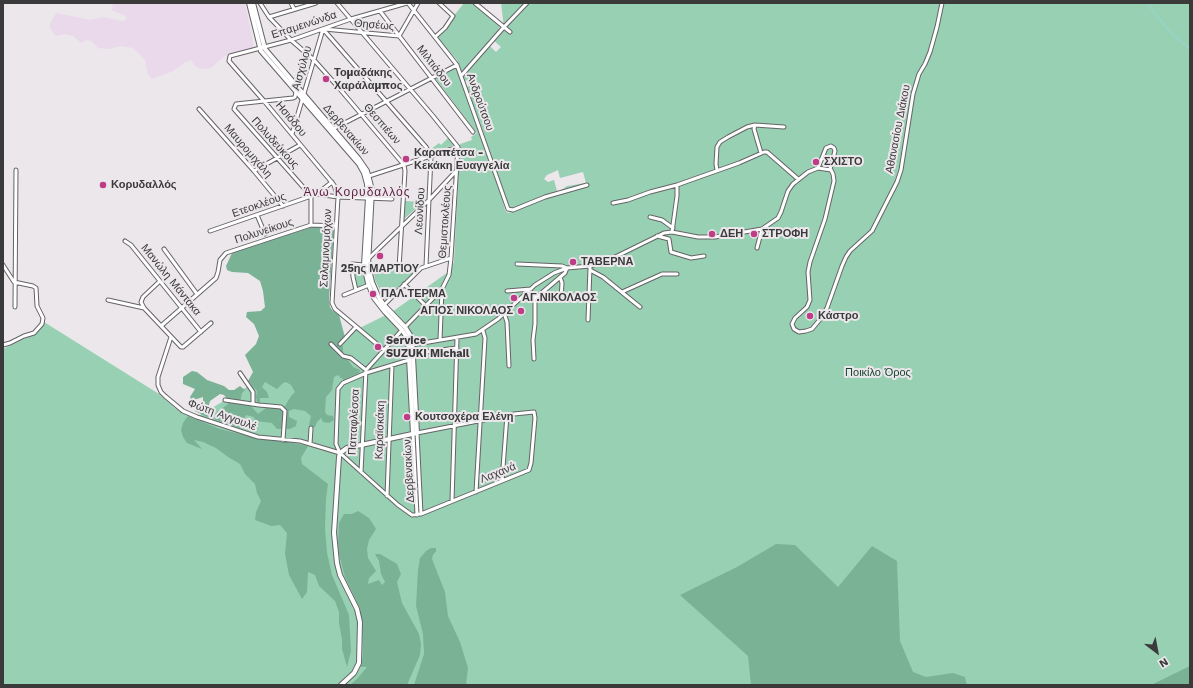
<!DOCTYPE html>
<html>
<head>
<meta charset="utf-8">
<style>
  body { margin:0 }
  #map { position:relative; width:1193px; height:688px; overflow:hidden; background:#ebe7eb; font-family:"Work Sans",sans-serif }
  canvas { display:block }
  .frame { position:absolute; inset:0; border:4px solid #3b3a3b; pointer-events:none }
  .north { position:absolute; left:1137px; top:632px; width:40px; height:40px; -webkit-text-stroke:3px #ebe7eb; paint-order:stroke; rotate:148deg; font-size:11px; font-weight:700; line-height:16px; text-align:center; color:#3b3a3b }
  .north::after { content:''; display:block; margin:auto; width:14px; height:18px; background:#3b3a3b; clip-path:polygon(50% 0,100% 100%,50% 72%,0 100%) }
</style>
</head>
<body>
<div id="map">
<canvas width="1193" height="688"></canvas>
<div class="frame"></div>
<div class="north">N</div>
</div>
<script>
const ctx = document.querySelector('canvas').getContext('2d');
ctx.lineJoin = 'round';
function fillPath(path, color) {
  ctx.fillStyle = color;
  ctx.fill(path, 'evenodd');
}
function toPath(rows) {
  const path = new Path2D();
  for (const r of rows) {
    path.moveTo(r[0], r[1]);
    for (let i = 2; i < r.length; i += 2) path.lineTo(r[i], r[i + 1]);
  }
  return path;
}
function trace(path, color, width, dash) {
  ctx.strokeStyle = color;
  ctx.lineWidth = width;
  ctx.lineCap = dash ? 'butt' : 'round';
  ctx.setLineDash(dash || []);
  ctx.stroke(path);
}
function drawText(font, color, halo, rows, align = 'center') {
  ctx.font = font + ' "Work Sans",sans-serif';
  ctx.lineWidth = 4;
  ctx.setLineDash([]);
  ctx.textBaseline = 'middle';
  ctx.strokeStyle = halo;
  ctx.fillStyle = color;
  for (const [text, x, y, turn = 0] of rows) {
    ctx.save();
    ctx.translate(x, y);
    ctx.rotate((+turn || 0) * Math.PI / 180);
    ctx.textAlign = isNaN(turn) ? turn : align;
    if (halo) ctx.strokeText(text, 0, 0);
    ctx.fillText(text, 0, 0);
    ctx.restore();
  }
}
const industrial = toPath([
  [113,3,245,3,254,48,226,55,211,68,202,69,195,66,191,60,184,63,173,71,152,79,148,75,145,60,133,48,121,46,110,49,98,48,91,41,86,40,81,43,73,36,66,34,55,36,49,26,56,13,91,20,102,17,122,21,126,20,126,16,112,10]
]);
const green = toPath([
  [464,3,473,3,500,25,498,32,462,72,457,60,437,37],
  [501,3,1190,3,1190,685,3,685,3,349,34,334,40,329,44,322,159,394,175,408,188,415,195,418,279,368,392,312,451,270,454,261,460,144,472,140,471,137,477,133,435,78,457,67,499,186,505,210,508,213,512,212,553,196,567,186,586,183,583,172,560,178,558,170,547,175,544,179,548,182,554,180,557,191,513,208,510,208,507,205,481,125,466,87,477,84,476,78,464,81,463,76,489,45,496,52,501,47,493,40,504,28],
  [449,137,454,145,433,152,431,149,439,143,441,145],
  [405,201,423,202,404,219],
  [354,267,362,267,366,285,358,288,355,277],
  [373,268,417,269,385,300,375,280]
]);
const forest = toPath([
  [312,227,334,227,329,300,330,307,333,311,339,315,346,341,341,345,343,347,343,353,353,367,360,370,359,373,344,380,341,378,338,375,334,377,332,390,326,397,325,412,327,415,333,416,334,420,329,423,323,422,321,418,317,422,315,427,312,428,309,425,311,416,305,411,294,409,289,411,289,417,297,421,296,426,290,429,277,429,272,423,255,421,254,417,246,415,240,428,214,419,216,413,228,404,229,401,224,395,220,394,210,401,208,408,209,415,207,417,195,411,203,401,203,397,191,401,190,397,195,389,183,384,183,377,192,371,197,372,207,380,224,386,229,390,234,390,240,386,245,390,242,393,240,402,251,406,258,414,266,408,273,406,281,408,285,406,291,396,295,392,291,385,286,382,283,383,277,389,265,382,262,387,267,392,269,398,260,398,260,403,257,402,256,397,257,391,248,381,253,372,245,355,256,344,259,336,254,324,246,317,247,312,261,311,265,307,263,291,260,281,248,273,232,272,227,270,226,266,232,253,241,248,268,241],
  [188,416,220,429,264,440,277,440,308,446,301,458,302,464,328,484,326,499,325,528,327,553,332,575,349,615,351,651,347,667,342,649,342,639,339,623,339,612,335,601,319,586,315,575,308,572,307,592,302,599,289,575,285,554,287,533,280,525,271,526,255,520,256,512,261,501,257,493,255,484,245,474,240,464,228,457,216,448,203,442,194,440,202,449,187,443,183,437,181,430,183,423],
  [358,511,369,518,376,529,369,540,367,549,368,558,376,571,369,578,368,584,379,580,382,585,385,582,381,574,379,561,375,554,380,554,397,564,401,574,397,582,402,603,419,634,421,644,420,655,407,685,350,685,357,679,367,667,361,667,363,655,363,635,360,608,345,577,339,554,338,543,339,523,344,514,352,514],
  [776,544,795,545,838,587,872,546,897,561,900,641,913,672,926,677,953,673,965,677,967,685,751,685,748,656,680,595,737,567],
  [431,548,436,548,436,551,433,555,432,559,445,592,448,616,460,642,468,668,466,685,414,685,424,654,423,634,416,606,418,570,420,558,426,551],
  [1190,666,1190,685,1151,685]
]);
const stream = toPath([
  [1148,3,1153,11,1171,33,1190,49]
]);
const street = toPath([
  [260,3,269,17,291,40,314,60,339,88,404,165,405,171,399,268,352,264,353,277,356,290],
  [291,3,294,9],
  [337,3,433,116,458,147,451,258,449,275,442,289,440,340],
  [408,3,457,65,508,209,513,210,545,197,587,185],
  [475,3,510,32],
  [380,11,473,132],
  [269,17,316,3],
  [323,29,426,147,431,156,426,266],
  [324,29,399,36,418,3],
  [435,37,445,28,453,16,439,3],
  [461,76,504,27,527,3],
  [296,92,295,97,293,98,236,104,234,109,311,196,311,225],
  [199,109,254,171,283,206],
  [755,125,754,129,761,153],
  [333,129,457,65],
  [292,134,323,29],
  [818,168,826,148,831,146,834,148,835,151,830,169],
  [717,170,716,164,717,147,720,142,728,137,747,127,755,125,784,127],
  [254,171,300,145],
  [369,176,458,147],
  [317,194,338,197,392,199],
  [613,203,628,200,650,192,677,185],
  [257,215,265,234],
  [650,217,662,220,673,228],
  [210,231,317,194,332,182],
  [672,232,677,196,677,185,739,163,764,152,767,152,798,179],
  [657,236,669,239,671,252,691,258,704,256],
  [125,241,131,245,201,332],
  [757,248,762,229],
  [164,249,197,294],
  [368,259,429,200,458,169],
  [517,264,562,266,567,268,565,273,538,296,532,296,527,292],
  [3,265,14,282,33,286,36,288,37,306,43,318,42,324,34,333,24,336,10,343,3,345],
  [590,270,603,277,640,307],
  [560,277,562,283,561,299],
  [160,281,143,297,141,302,144,308,181,347,183,347,211,323],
  [404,284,426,306],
  [507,291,531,289],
  [622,292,662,274,677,274],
  [344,295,369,285],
  [108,300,144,308],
  [384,305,421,268,451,258],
  [15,307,16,170],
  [504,313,507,322,509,366],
  [588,320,590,268],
  [161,326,216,278,218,272,220,260,226,253,311,225,336,226],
  [405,327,442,289],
  [171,337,158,377,158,385,161,392,165,396,183,411,197,417,258,437,300,441,340,453],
  [331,344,343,356,351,358,366,370],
  [340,344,356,327],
  [411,345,476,334,498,319,535,285,554,273,567,268,590,266,609,260,664,233,672,232,698,237,715,237,762,229,778,218,781,212,788,191,793,184,808,172,818,168,831,170,833,174,834,181,825,219,810,262,808,272,810,300,807,307,795,318,792,324,794,329,799,332,806,331,812,329,822,317,827,308,842,266,846,257,850,251,872,231,897,182,901,170,913,94,919,74,925,64,930,52,937,27,942,3],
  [384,350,335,309,332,303,338,197,334,185,264,101,229,61,230,56,291,40,351,19,407,3],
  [409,354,457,348],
  [534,359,533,340,535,324,535,297],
  [409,360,366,373,343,383,338,389,336,444,340,453,398,505,412,515,421,514,529,470,531,463,535,418,534,412,514,414,417,433,421,514],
  [240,373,253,392,253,404],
  [225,400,259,405,281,407,285,411,283,440],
  [413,434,417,515],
  [310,444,311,428],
  [361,472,366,370,402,330],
  [502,481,507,415],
  [476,492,485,338,483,331],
  [387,496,392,365],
  [452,501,457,338]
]);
const secondary = toPath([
  [249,3,261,51,359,164,364,173,367,184,368,198,364,265,368,283,374,298,385,312,402,330,408,339,413,434],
  [253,3,265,49,358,158,367,171,372,190,368,265,372,282,378,296,384,305,405,327,412,338,417,433,347,448,340,453,339,457,334,533,337,563,340,575,357,609,360,622,359,663,354,673,341,685]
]);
const markers = [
  [326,79,4,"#be3d86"],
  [406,159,4,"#be3d86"],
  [816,162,4,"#be3d86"],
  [103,185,4,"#be3d86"],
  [712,234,4,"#be3d86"],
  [754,234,4,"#be3d86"],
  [380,256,4,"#be3d86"],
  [573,262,4,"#be3d86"],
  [373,294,4,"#be3d86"],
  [514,298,4,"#be3d86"],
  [521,311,4,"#be3d86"],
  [810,316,4,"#be3d86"],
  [378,347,4,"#be3d86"],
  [407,417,4,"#be3d86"]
];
const streetNames = [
  ["Επαμεινώνδα",304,25,-18],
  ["Θησέως",374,25,5],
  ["Μιλτιάδου",434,66,52],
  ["Αισχύλου",302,68,-74],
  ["Ανδρούτσου",480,102,70],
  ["Ησιόδου",291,119,50],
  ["Θεσπιέων",382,124,49],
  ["Αθανασίου Διάκου",898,129,-79],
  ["Δερβενακίων",346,130,49],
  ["Πολυδεύκους",275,143,48],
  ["Μαυρομιχάλη",248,151,49],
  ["Ετεοκλέους",259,205,-19],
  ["Λεωνίδου",420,211,-87],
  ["Θεμιστοκλέους",445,222,-86],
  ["Πολυνείκους",264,231,-18],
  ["Σαλαμινομάχων",326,248,-87],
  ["Μανώλη Μάντακα",171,280,51],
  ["Φώτη Αγγουλέ",222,415,20],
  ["Παπαφλέσσα",354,422,-87],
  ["Καραϊσκάκη",380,430,-88],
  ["Δερβενακίων",409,471,-93],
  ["Λαχανά",498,473,-22]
];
const poiNames = [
  ["Τομαδάκης",334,73],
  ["Χαράλαμπος",334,86],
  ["Καραπέτσα -",414,153],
  ["Κεκάκη Ευαγγελία",414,166],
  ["ΣΧΙΣΤΟ",824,162],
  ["Κορυδαλλός",111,185],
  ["ΔΕΗ",720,234],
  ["ΣΤΡΟΦΗ",762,234],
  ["ΤΑΒΕΡΝΑ",581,262],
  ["25ης ΜΑΡΤΙΟΥ",380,269,"center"],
  ["ΠΑΛ.ΤΕΡΜΑ",381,294],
  ["ΑΓ.ΝΙΚΟΛΑΟΣ",522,298],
  ["ΑΓΙΟΣ ΝΙΚΟΛΑΟΣ",513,311,"right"],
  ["Κάστρο",818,316],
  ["Service",386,341],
  ["SUZUKI Michail",386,354],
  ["Κουτσοχέρα Ελένη",415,417]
];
const parkNames = [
  ["Ποικίλο Όρος",878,373]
];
const neighbourhoodNames = [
  ["Άνω Κορυδαλλός",357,192]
];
fillPath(industrial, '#e9d9eb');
fillPath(green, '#98d0b3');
fillPath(forest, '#7ab296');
trace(stream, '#92dbdd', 1);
trace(street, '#666366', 5);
trace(secondary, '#666366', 6);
trace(street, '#fff', 3);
trace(secondary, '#fff', 4);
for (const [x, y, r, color] of markers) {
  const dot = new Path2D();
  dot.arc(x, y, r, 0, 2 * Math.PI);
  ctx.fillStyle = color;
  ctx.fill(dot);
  trace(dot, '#ebe7eb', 1.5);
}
drawText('11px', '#3b3a3b', '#ebe7eb', streetNames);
drawText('bold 11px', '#3b3a3b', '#ebe7eb', poiNames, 'left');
drawText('11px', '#164430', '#ebe7eb', parkNames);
ctx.letterSpacing = '1px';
drawText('12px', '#5d1e41', '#ebe7eb', neighbourhoodNames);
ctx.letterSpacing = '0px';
</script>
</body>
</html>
